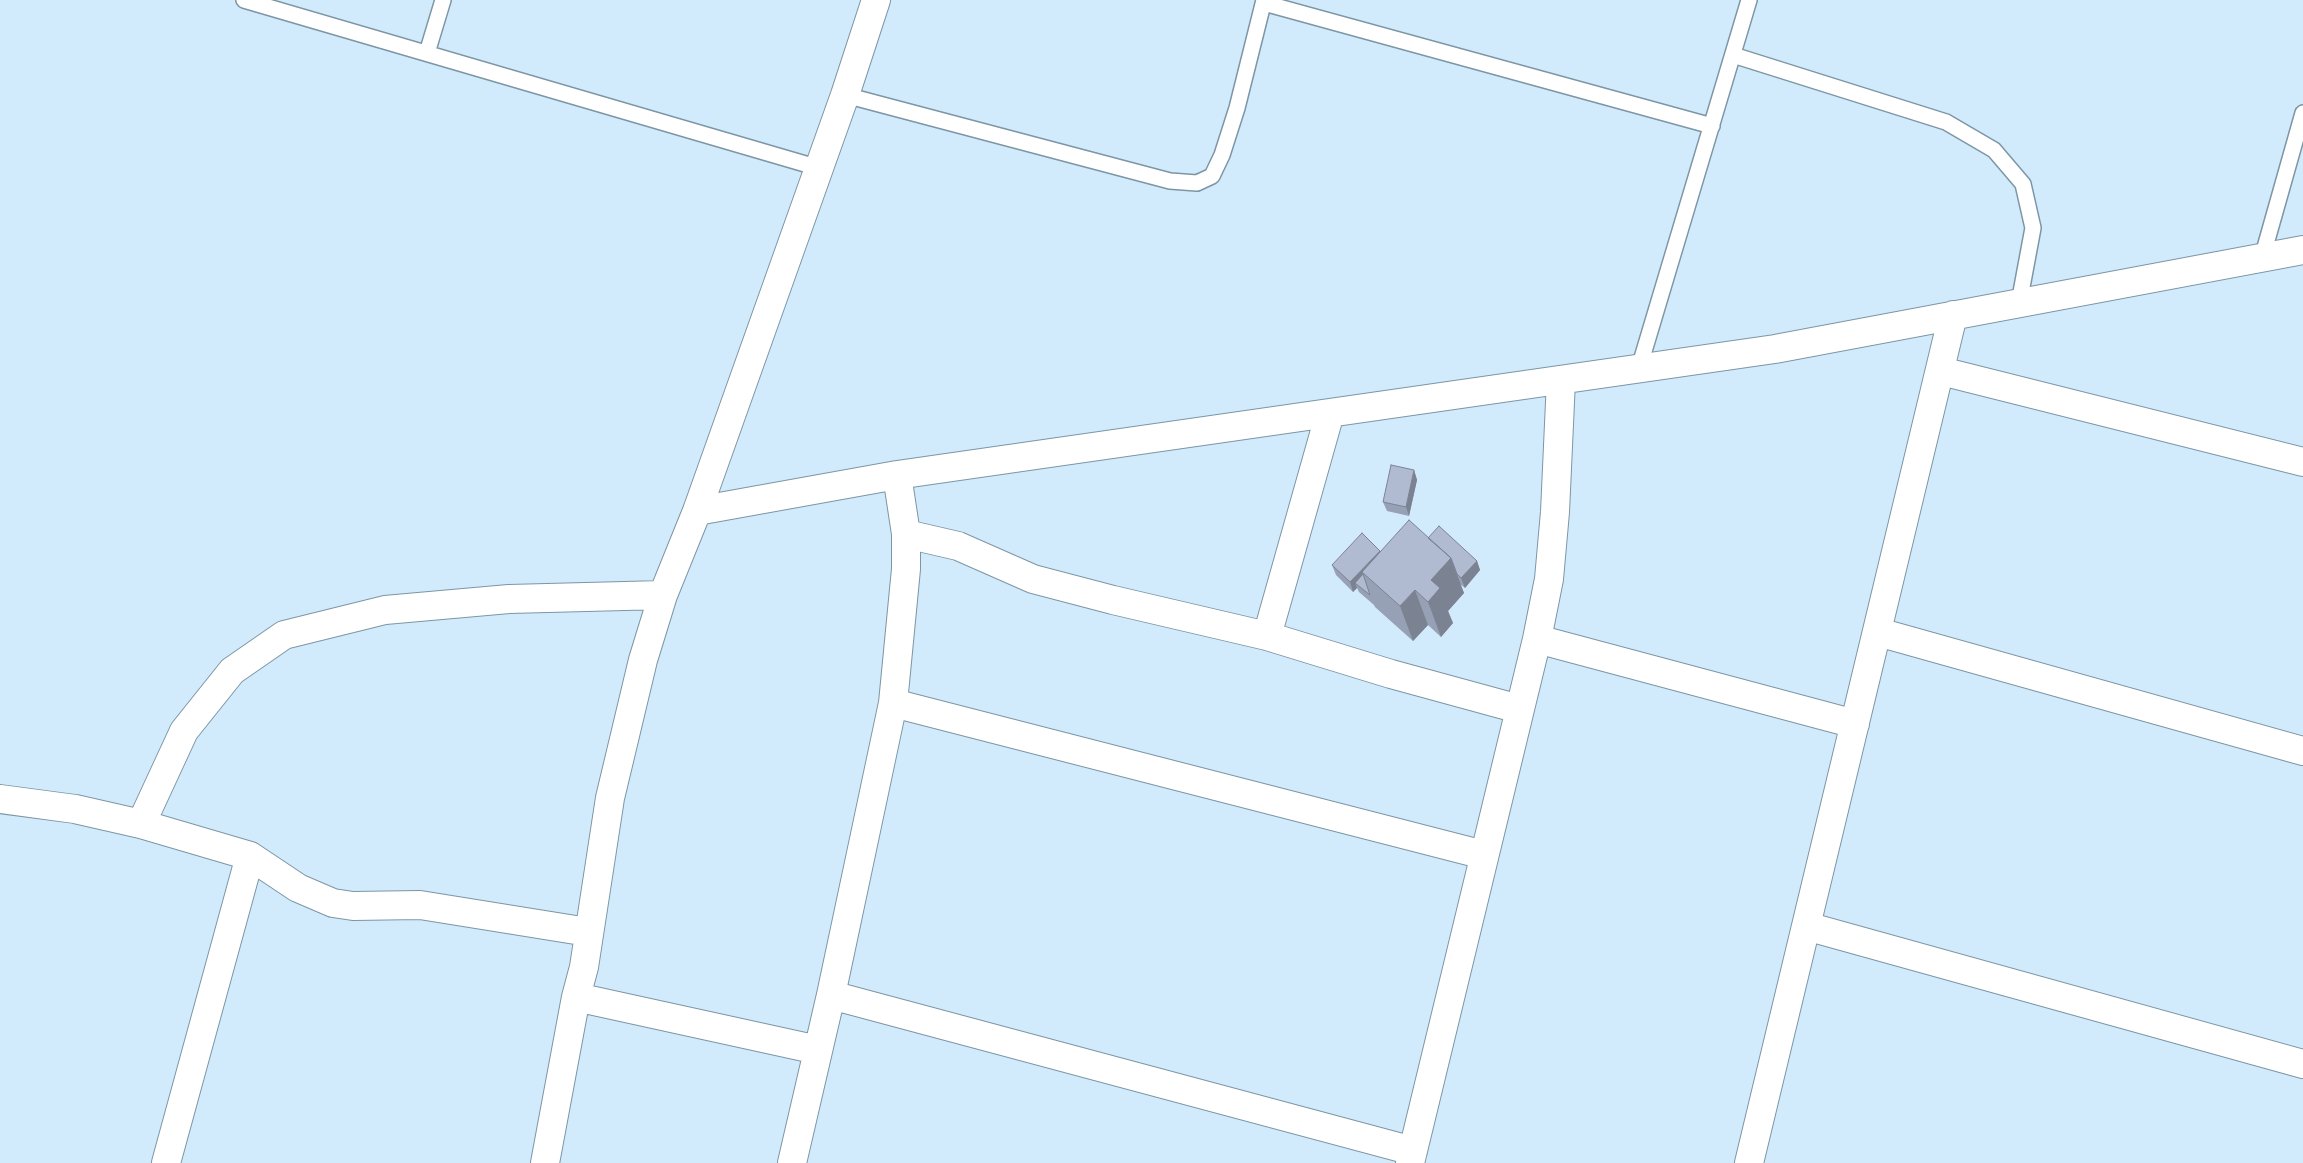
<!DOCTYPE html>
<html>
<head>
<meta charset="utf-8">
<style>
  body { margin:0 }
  canvas { display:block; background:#d1ebfc }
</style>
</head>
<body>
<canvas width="2303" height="1163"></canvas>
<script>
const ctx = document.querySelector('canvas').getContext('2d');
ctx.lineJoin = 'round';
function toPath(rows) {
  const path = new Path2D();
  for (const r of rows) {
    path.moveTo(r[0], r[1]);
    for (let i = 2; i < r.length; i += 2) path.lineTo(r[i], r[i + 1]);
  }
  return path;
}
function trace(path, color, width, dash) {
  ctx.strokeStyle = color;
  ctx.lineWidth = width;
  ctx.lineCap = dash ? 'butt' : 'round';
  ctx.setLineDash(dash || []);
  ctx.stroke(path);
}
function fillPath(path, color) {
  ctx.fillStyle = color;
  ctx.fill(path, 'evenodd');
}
const service = toPath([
  [244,0,819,168],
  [1264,3,1712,126],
  [427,53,443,0],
  [1733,55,1946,122,1994,150,2023,184,2033,228,2019,303],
  [845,95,1170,181,1197,183,1212,176,1222,155,1237,108,1264,0],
  [2262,258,2303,113],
  [1639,368,1749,0]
]);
const minor = toPath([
  [1941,371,2303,462],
  [697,511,897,475,1775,349,2303,250],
  [906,534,958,546,1033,579,1113,600,1267,636,1391,674,1519,709],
  [1878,632,2303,751],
  [1267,636,1330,413],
  [1537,639,1855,724],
  [893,703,1484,855],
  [0,799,75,809,141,824,250,856,298,888,333,903,353,906,420,905,588,932],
  [141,824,184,731,232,671,284,635,385,610,509,599,663,595],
  [1806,926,2303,1064],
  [831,995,1413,1151],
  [576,997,818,1050],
  [166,1163,250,856],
  [545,1163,576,997,584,967,610,798,643,660,663,595,697,511,845,95,876,0],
  [792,1163,831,995,893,703,906,569,906,534,897,475],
  [1410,1163,1537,639,1549,579,1555,512,1561,380],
  [1749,1163,1953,315]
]);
const wall = toPath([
  [1414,470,1417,480,1409,516,1387,511,1383,502],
  [1428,538,1477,561,1480,570,1465,588,1460,584,1464,593,1448,611,1453,623,1441,637,1428,625,1413,641,1375,607,1374,605,1359,592,1357,588,1353,592,1336,575,1332,565,1380,551,1380,552]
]);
const shadedWall = toPath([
  [1414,470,1417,480,1409,516,1406,507],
  [1380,551,1384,561,1362,572,1365,580,1355,583,1357,588,1353,592,1350,582],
  [1451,558,1464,593,1448,611,1453,623,1441,637,1428,602,1431,580],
  [1477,561,1480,570,1465,588,1461,578],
  [1415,590,1428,625,1413,641,1400,606]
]);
const building = toPath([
  [1391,465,1414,470,1406,507,1383,502,1391,465],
  [1409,520,1451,558,1431,580,1440,588,1428,602,1415,590,1400,606,1362,572,1409,520],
  [1439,526,1477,561,1461,578,1457,574,1451,558,1428,538,1439,526],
  [1362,533,1380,551,1350,582,1332,565,1362,533],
  [1363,574,1370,595,1355,583,1363,574]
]);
trace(service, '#7d96a5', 18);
trace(minor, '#7d96a5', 30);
trace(service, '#fff', 15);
trace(minor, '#fff', 28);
fillPath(wall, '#97a1b5');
fillPath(shadedWall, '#7b8393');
fillPath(building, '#b0bbd2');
trace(building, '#7b8393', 1);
</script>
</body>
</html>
